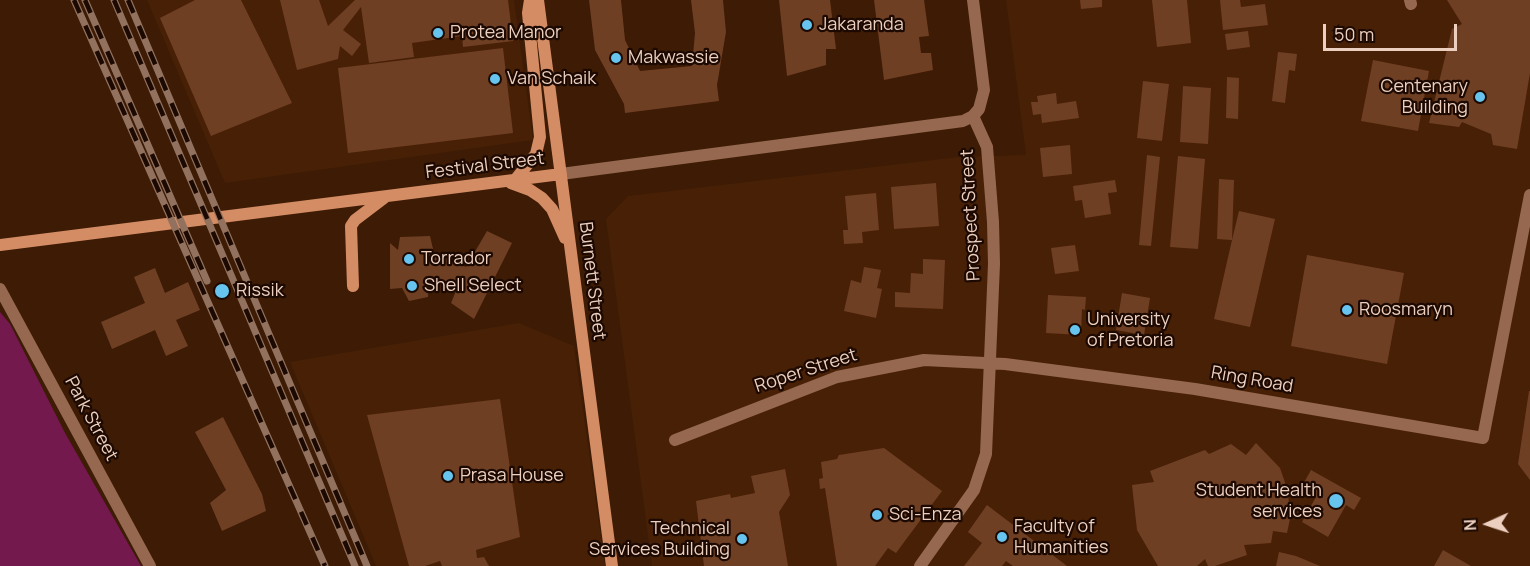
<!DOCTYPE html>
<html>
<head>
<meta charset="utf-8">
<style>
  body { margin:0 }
  #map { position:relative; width:1530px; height:566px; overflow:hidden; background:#3d1b05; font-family:Manrope,sans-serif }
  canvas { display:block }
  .north { position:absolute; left:1458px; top:494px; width:60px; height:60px; -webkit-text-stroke:4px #1c0901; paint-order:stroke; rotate:267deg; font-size:16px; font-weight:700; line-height:24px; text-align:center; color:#eccfbf }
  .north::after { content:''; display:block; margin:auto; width:21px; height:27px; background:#eccfbf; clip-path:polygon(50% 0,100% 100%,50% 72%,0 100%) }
  .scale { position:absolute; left:1323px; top:24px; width:134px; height:27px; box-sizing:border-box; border:3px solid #eccfbf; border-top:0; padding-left:8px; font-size:18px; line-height:21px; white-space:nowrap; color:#eccfbf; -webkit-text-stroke:4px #1c0901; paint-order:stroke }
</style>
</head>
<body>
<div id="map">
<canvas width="1530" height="566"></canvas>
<div class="north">N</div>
<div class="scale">50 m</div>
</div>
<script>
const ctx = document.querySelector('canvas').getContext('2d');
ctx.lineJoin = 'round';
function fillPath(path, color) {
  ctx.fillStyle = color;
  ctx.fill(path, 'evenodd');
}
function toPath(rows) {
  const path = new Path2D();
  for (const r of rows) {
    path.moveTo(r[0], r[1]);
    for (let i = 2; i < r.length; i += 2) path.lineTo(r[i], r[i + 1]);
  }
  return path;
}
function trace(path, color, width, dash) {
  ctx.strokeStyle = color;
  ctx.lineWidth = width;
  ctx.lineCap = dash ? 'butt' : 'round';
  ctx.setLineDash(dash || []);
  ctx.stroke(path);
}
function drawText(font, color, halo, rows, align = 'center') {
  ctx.font = font + ' Manrope,sans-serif';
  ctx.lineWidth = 4.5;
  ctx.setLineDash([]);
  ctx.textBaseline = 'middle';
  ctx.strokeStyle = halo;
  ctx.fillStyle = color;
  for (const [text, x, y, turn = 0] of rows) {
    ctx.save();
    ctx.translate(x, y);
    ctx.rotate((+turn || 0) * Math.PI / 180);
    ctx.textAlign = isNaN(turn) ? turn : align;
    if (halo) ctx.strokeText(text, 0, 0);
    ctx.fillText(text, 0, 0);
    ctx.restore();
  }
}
const built = toPath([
  [147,0,514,0,533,140,225,183],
  [1006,0,1530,0,1530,566,652,566,606,219,628,196,959,157,1026,155],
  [519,323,574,346,605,566,376,566,290,362]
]);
const green = toPath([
  [0,312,10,324,65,433,141,566,0,566]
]);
const building = toPath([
  [195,0,241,0,292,103,211,136,160,18],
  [280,0,319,0,328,26,355,0,508,0,513,41,463,47,462,36,412,43,414,57,369,63,361,7,343,30,361,44,352,56,340,46,338,59,297,70],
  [589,0,621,0,625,40,640,71,692,66,695,33,691,0,723,0,726,32,717,85,719,101,625,113,624,104,595,50],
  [779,0,830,0,836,49,826,49,826,65,787,76],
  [874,0,924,0,929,36,919,37,921,53,931,53,933,70,884,80],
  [1080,0,1102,0,1102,7,1081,9],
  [1152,0,1187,0,1191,43,1157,47],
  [1220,0,1240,0,1241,7,1265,4,1268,25,1223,30],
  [1447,0,1530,0,1530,73,1517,149,1493,145,1491,134,1462,122,1459,127,1429,123,1452,29,1462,24],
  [1248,31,1250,47,1227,50,1225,34],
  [503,48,513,133,348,153,338,68],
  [1278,52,1297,54,1295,71,1289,70,1285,103,1272,101],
  [1373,60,1429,71,1418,131,1361,121],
  [1227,77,1239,78,1238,119,1226,118],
  [1143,81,1169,84,1162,141,1137,138],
  [1183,86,1211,88,1208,144,1180,142],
  [1056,93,1057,104,1076,101,1079,118,1042,123,1041,114,1033,115,1031,102,1038,102,1037,96],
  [1070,145,1072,174,1043,177,1040,148],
  [1147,155,1160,157,1151,246,1139,245],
  [1178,156,1205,159,1198,249,1170,247],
  [1219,179,1234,180,1232,240,1239,211,1275,219,1250,327,1214,319,1232,240,1217,239],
  [1115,180,1117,192,1108,193,1111,214,1085,218,1082,200,1075,201,1073,186],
  [936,183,939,226,894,229,891,187],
  [876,193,879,230,862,232,863,243,844,244,843,230,848,230,845,196],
  [487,231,512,243,474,319,451,303,456,291,429,279,428,297,409,301,402,288,390,289,390,243,398,250,400,237,430,236,434,253,466,267],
  [1075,245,1079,271,1055,274,1051,248],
  [1307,255,1404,273,1387,364,1291,346],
  [923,259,945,260,943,309,895,307,895,292,910,293,911,273,923,274],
  [864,267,881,270,877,288,882,289,876,318,844,311,851,280,861,283],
  [155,268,165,293,188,282,200,310,176,320,188,346,166,356,155,330,112,349,101,322,145,303,134,277],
  [1122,293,1150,298,1144,335,1116,330],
  [1048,295,1086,297,1085,310,1082,309,1081,335,1046,333],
  [1529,391,1530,391,1530,480,1518,464],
  [500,399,520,537,476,550,477,558,484,557,489,566,442,566,440,561,425,566,409,566,367,415],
  [223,417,262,494,266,511,222,531,210,503,226,490,195,432],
  [1256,443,1280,468,1288,491,1290,519,1287,533,1273,531,1271,543,1244,545,1247,555,1215,566,1208,566,1205,559,1197,566,1158,566,1137,530,1132,485,1154,482,1150,471,1205,450,1209,454,1231,444,1246,455],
  [884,448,942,491,896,553,888,548,875,566,837,566,825,488,820,489,819,479,823,478,821,462,837,459,839,455],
  [785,469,790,495,779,512,788,566,704,566,696,501,730,494,731,498,755,493,751,476],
  [1311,470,1361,498,1354,510,1346,505,1328,537,1302,522,1316,497,1301,488],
  [987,505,1067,566,1013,566,1006,561,1002,566,964,566,982,543,968,532],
  [1443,550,1471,566,1434,566],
  [1279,552,1296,556,1320,566,1276,566]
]);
const street = toPath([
  [1410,0,1411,4],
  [561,174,963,121,973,116,979,109,984,90,973,0],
  [0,289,150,566],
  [675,440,837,377,924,360,1005,364,1195,389,1483,438,1530,195],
  [920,566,974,490,986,454,994,264,993,222,987,147,973,116]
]);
const secondary = toPath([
  [538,0,612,566],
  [515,180,536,154,540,137,528,13,530,0],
  [511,183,530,190,542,198,552,209,565,238],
  [0,245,561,174],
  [353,286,351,226,355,220,384,198]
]);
const rail = toPath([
  [74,0,325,566],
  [85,0,207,281],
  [114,0,355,566],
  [128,0,367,566]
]);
const markers = [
  [807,25,6,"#66c4ef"],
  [438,33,6,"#66c4ef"],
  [616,58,6,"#66c4ef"],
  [495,79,6,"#66c4ef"],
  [1480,97,6,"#66c4ef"],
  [409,259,6,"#66c4ef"],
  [412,286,6,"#66c4ef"],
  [222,291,8,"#66c4ef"],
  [1347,310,6,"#66c4ef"],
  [1075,330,6,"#66c4ef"],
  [448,476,6,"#66c4ef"],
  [1336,501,8,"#66c4ef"],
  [877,515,6,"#66c4ef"],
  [1002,537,6,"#66c4ef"],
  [742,539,6,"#66c4ef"]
];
const poiNames = [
  ["Jakaranda",819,25],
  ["Protea Manor",450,33],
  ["Makwassie",628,58],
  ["Van Schaik",507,79],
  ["Centenary",1468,87,"right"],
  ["Building",1468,108,"right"],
  ["Torrador",421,259],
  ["Shell Select",424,286],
  ["Rissik",236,291],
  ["Roosmaryn",1359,310],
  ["University",1087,320],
  ["of Pretoria",1087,341],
  ["Prasa House",460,476],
  ["Student Health",1322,491,"right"],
  ["services",1322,512,"right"],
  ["Sci-Enza",889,515],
  ["Faculty of",1014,527],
  ["Humanities",1014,548],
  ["Technical",730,529,"right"],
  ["Services Building",730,550,"right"]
];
const streetNames = [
  ["Festival Street",485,166,-7],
  ["Prospect Street",971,215,-93],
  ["Burnett Street",592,281,83],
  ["Roper Street",806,371,-18],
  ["Ring Road",1252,380,10],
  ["Park Street",91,419,62]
];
fillPath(built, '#482006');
fillPath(green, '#74194e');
fillPath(building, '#6f3f23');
trace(street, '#95684f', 12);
trace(secondary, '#d48c64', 12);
trace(rail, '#92725f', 7);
trace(rail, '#1c0901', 4.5, [14]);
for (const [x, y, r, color] of markers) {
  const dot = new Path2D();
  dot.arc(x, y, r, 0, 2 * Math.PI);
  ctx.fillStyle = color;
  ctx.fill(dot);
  trace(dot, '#1c0901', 2);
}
drawText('18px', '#eccfbf', '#1c0901', poiNames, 'left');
drawText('18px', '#eccfbf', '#1c0901', streetNames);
</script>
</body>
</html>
